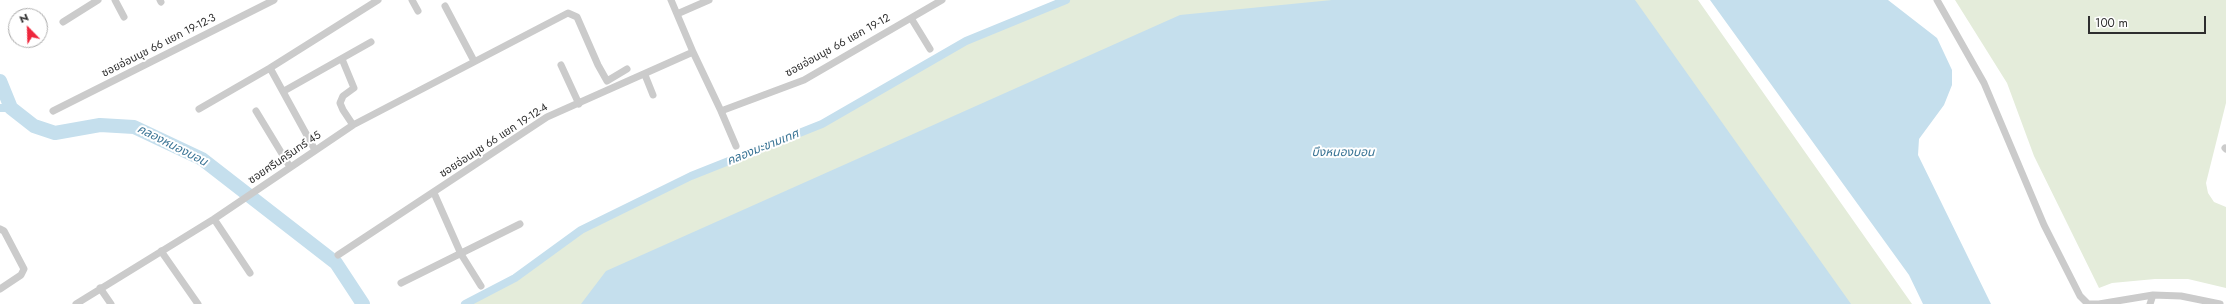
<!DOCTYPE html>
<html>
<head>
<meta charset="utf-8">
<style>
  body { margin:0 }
  #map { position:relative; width:2226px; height:304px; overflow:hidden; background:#fff; font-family:Jost,sans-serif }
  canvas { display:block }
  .north { position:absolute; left:8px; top:8px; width:40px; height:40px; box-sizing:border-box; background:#fff; border:1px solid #ababab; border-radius:50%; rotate:337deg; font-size:11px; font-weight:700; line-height:16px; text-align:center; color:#2e2e2e }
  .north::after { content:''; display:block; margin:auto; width:14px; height:18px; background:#ee263c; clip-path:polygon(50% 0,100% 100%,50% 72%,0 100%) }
  .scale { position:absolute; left:2088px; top:16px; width:118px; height:18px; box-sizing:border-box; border:2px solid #2e2e2e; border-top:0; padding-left:5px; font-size:12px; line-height:14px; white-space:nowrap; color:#2e2e2e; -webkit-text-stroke:3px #fff; paint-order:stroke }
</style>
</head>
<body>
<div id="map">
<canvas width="2226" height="304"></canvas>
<div class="north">N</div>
<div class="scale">100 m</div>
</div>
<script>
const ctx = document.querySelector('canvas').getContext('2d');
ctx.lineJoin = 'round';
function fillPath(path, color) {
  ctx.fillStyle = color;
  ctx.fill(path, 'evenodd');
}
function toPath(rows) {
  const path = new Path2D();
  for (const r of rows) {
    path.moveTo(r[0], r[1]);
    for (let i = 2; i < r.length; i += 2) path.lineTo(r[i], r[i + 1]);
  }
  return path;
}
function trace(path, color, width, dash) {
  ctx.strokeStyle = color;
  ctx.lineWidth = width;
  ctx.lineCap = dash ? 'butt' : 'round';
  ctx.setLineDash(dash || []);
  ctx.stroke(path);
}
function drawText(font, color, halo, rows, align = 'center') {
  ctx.font = font + ' Jost,"Noto Sans Thai",sans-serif';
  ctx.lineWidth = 4;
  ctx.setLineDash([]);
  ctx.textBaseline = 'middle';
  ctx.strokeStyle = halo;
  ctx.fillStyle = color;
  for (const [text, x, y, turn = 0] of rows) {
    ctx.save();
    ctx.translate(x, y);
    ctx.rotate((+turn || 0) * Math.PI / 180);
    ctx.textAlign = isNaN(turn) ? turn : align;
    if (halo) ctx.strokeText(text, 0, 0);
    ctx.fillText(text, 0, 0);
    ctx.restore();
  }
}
const green = toPath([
  [1066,0,1698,0,1912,304,465,304,515,278,582,230,691,176,822,124,966,41],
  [1955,0,2226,0,2226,103,2206,183,2208,193,2214,202,2226,207,2226,288,2188,279,2155,279,2112,283,2099,288,2034,156,2007,83]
]);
const water = toPath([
  [1332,0,1635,0,1851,304,581,304,606,271,1180,15],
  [1710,0,1888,0,1937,38,1952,70,1952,85,1944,105,1919,139,1918,155,1991,304,1923,304,1909,275]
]);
const canal = toPath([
  [0,108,11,108],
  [465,304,515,278,581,230,691,176,822,124,966,41,1066,0]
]);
const river = toPath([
  [0,81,11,108,34,126,55,133,100,125,134,127,202,159,336,263,363,304]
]);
const street = toPath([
  [115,0,124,17],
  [160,0,161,2],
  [412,0,418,11],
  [671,0,693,52,721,111,804,80,942,0],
  [1937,0,1984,83,2044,225,2080,296,2088,304],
  [445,6,474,61],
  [677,14,709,0],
  [911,18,930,49],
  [63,22,98,0],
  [342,59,354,88,343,96,340,103,343,110,353,125],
  [561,65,579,104],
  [270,68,315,150],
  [645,75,653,95],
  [284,91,371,42],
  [199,109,270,68,378,0],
  [53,111,274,0],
  [256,111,290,167],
  [721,111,736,146],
  [2225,148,2226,149],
  [434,193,461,254,481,286],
  [214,219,250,273],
  [0,229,4,231,24,269,21,275,0,289],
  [161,251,198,304],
  [338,255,547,117,693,52],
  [401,283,520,224],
  [100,288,111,304],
  [76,304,214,219,353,125,568,13,577,17,598,65,607,81,627,69],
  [2087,304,2099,304,2153,295,2181,296,2220,304],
  [2150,304,2153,295]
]);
const streetNames = [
  ["ซอยอ่อนนุช 66 แยก 19-12-3",159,46,-27],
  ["ซอยอ่อนนุช 66 แยก 19-12",838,46,-29],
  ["ซอยอ่อนนุช 66 แยก 19-12-4",494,141,-33],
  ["ซอยศรีนครินทร์ 45",285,158,-34]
];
const waterNames = [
  ["คลองหนองบอน",172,146,27],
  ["คลองมะขามเทศ",763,148,-22],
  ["บึงหนองบอน",1343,153]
];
fillPath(green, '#e4ecda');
fillPath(water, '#c5dfed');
trace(canal, '#c5dfed', 8);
trace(river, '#c5dfed', 14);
trace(street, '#cbcbcb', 7);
drawText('11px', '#2e2e2e', '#fff', streetNames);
drawText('italic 12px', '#387394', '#fff', waterNames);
</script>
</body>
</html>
